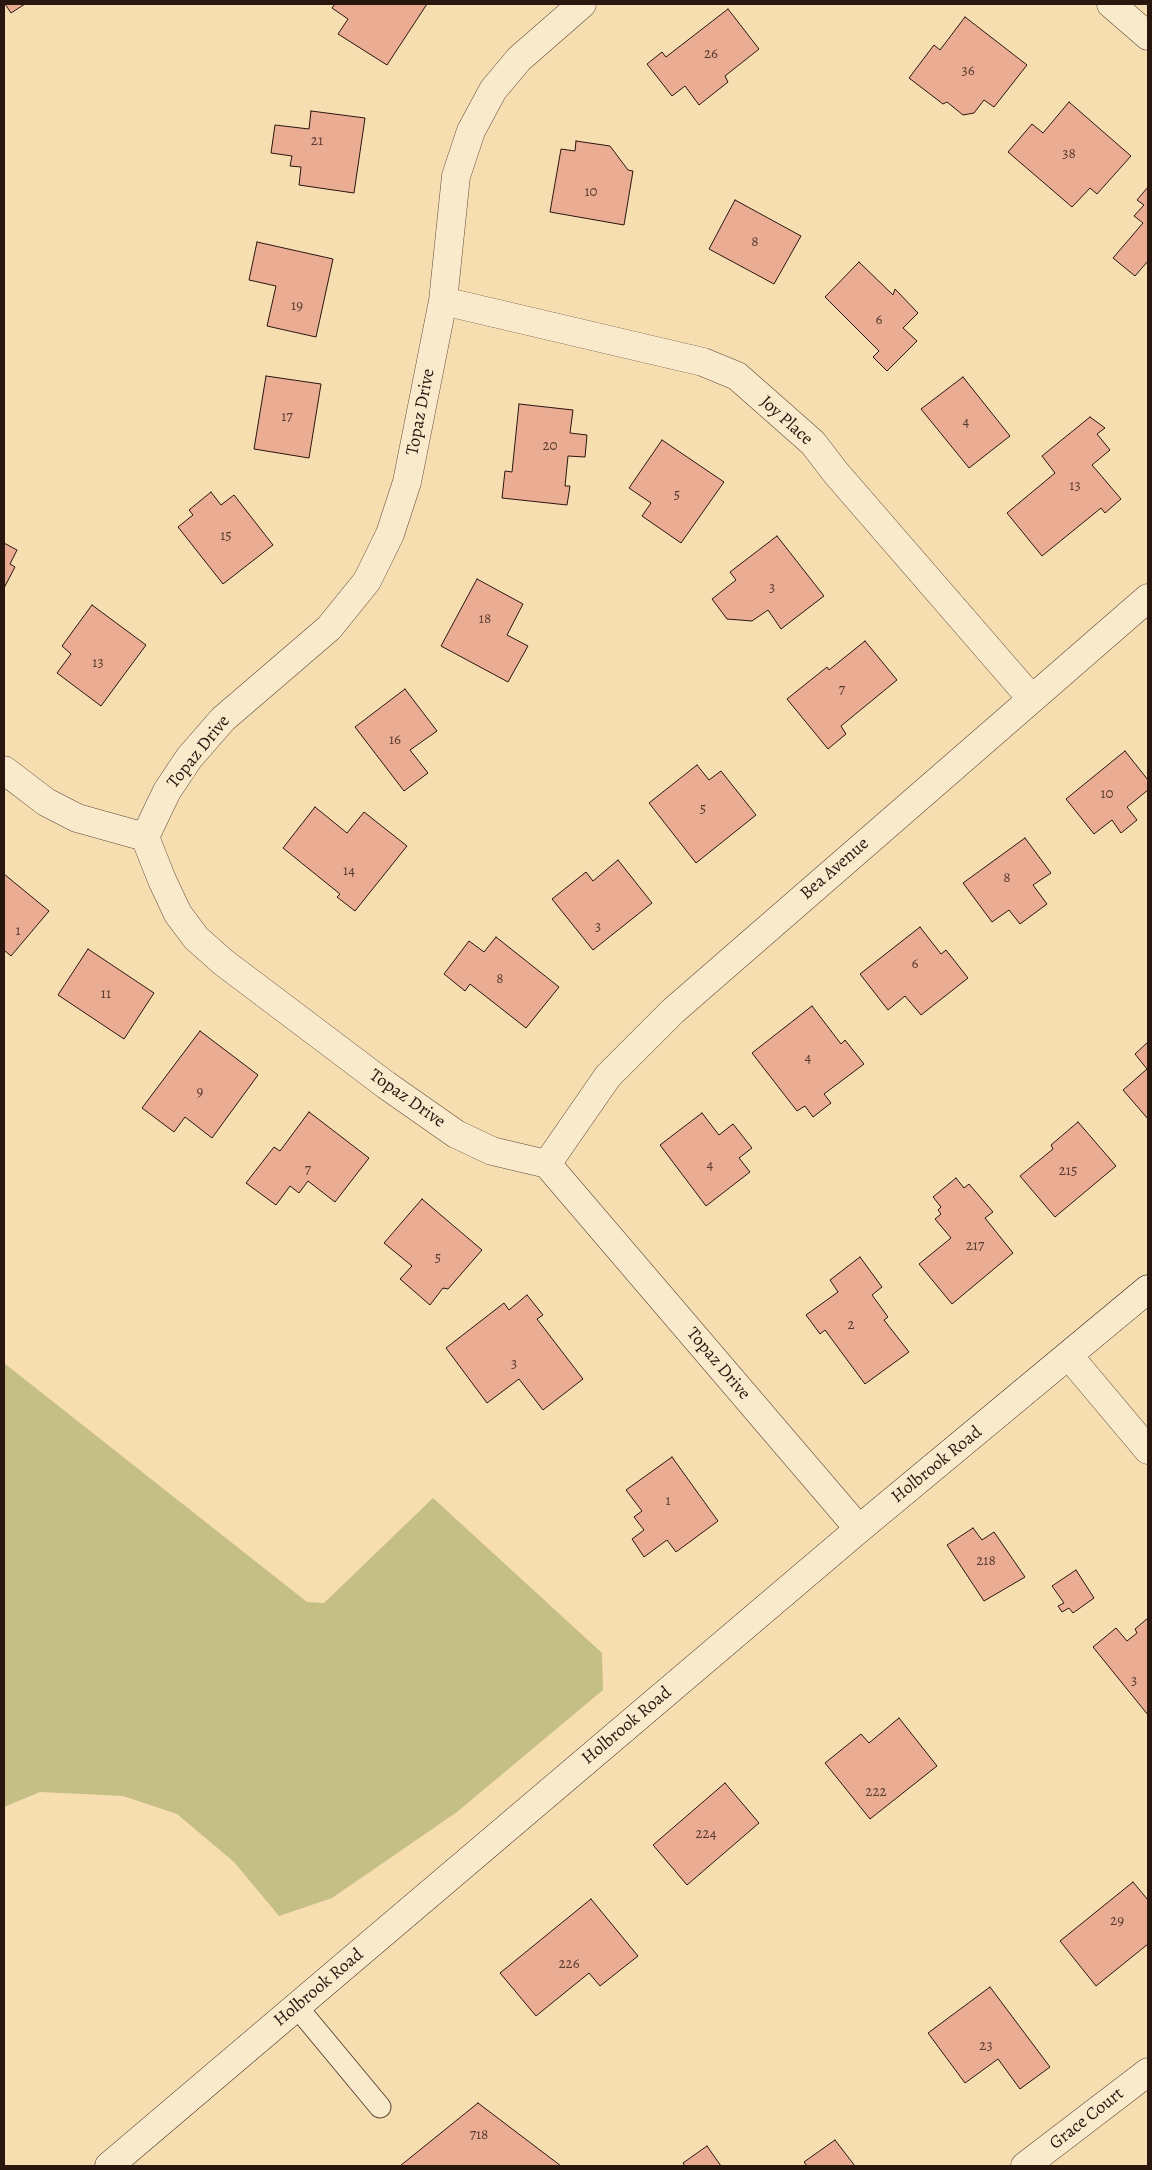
<!DOCTYPE html>
<html>
<head>
<meta charset="utf-8">
<style>
  body { margin:0 }
  #map { position:relative; width:1152px; height:2170px; overflow:hidden; background:#f7deb1; font-family:Alegreya,serif }
  canvas { display:block }
  .frame { position:absolute; inset:0; border:5px solid #28160f; pointer-events:none }
</style>
</head>
<body>
<div id="map">
<canvas width="1152" height="2170"></canvas>
<div class="frame"></div>
</div>
<script>
const ctx = document.querySelector('canvas').getContext('2d');
ctx.lineJoin = 'round';
function fillPath(path, color) {
  ctx.fillStyle = color;
  ctx.fill(path, 'evenodd');
}
function toPath(rows) {
  const path = new Path2D();
  for (const r of rows) {
    path.moveTo(r[0], r[1]);
    for (let i = 2; i < r.length; i += 2) path.lineTo(r[i], r[i + 1]);
  }
  return path;
}
function trace(path, color, width, dash) {
  ctx.strokeStyle = color;
  ctx.lineWidth = width;
  ctx.lineCap = dash ? 'butt' : 'round';
  ctx.setLineDash(dash || []);
  ctx.stroke(path);
}
function drawText(font, color, halo, rows, align = 'center') {
  ctx.font = font + ' Alegreya,serif';
  ctx.lineWidth = 5;
  ctx.setLineDash([]);
  ctx.textBaseline = 'middle';
  ctx.strokeStyle = halo;
  ctx.fillStyle = color;
  for (const [text, x, y, turn = 0] of rows) {
    ctx.save();
    ctx.translate(x, y);
    ctx.rotate((+turn || 0) * Math.PI / 180);
    ctx.textAlign = isNaN(turn) ? turn : align;
    if (halo) ctx.strokeText(text, 0, 0);
    ctx.fillText(text, 0, 0);
    ctx.restore();
  }
}
const green = toPath([
  [4,1363,307,1602,324,1603,433,1498,602,1653,603,1690,457,1812,332,1898,279,1916,234,1862,177,1814,123,1796,40,1792,4,1807]
]);
const building = toPath([
  [5,4,25,4,11,13,5,4],
  [335,4,427,4,387,65,338,34,348,19,332,8,335,4],
  [728,9,759,49,725,76,728,82,699,105,685,86,672,96,647,64,662,52,666,57,728,9],
  [965,17,1027,65,994,107,984,100,974,113,963,115,947,102,943,104,909,78,934,45,940,50,965,17],
  [1069,102,1131,156,1097,194,1090,188,1072,207,1008,152,1032,124,1043,133,1069,102],
  [311,111,365,118,354,193,299,185,301,167,290,166,292,156,271,153,275,125,309,129,311,111],
  [576,141,610,146,628,170,633,171,624,225,550,212,561,149,575,151,576,141],
  [1148,187,1148,261,1135,276,1113,258,1143,223,1134,216,1144,205,1137,200,1148,187],
  [735,200,801,236,774,284,709,249,735,200],
  [257,242,333,259,316,337,267,326,276,286,249,280,257,242],
  [859,262,893,295,895,289,918,313,903,328,917,341,887,371,873,357,879,351,825,297,859,262],
  [266,376,321,384,309,458,254,449,266,376],
  [963,377,1010,436,969,468,921,409,963,377],
  [519,404,573,410,570,433,587,435,585,457,568,456,565,486,570,486,567,505,502,498,505,471,512,472,519,404],
  [1090,417,1105,428,1097,434,1110,450,1092,465,1121,499,1105,513,1101,508,1042,556,1007,513,1055,473,1042,456,1090,417],
  [662,440,724,482,681,543,642,516,651,503,629,488,662,440],
  [211,492,221,505,234,495,273,545,223,584,178,527,193,515,189,510,211,492],
  [777,536,824,596,781,629,768,610,752,621,727,619,712,599,736,580,730,572,777,536],
  [4,543,17,550,10,564,15,567,4,588,4,543],
  [477,579,523,604,507,635,528,646,508,682,441,646,477,579],
  [92,605,146,645,101,706,57,673,71,654,62,646,92,605],
  [865,641,897,680,841,726,846,734,828,749,787,699,827,667,829,670,865,641],
  [405,689,437,731,410,750,428,773,404,791,355,727,405,689],
  [1125,751,1148,780,1148,790,1127,807,1137,820,1121,833,1112,820,1094,834,1066,799,1125,751],
  [697,765,709,780,721,771,756,815,696,863,649,803,697,765],
  [315,807,347,833,364,812,407,846,355,911,337,897,340,894,283,848,315,807],
  [1025,838,1051,873,1033,885,1047,904,1020,924,1009,910,992,922,963,883,1025,838],
  [618,860,652,903,593,950,552,899,586,872,593,881,618,860],
  [4,874,49,911,11,956,4,950,4,874],
  [920,927,941,954,946,950,968,978,921,1015,905,996,888,1010,860,974,920,927],
  [496,937,559,987,526,1028,470,984,465,991,444,974,469,941,484,952,496,937],
  [88,949,154,993,124,1039,58,995,88,949],
  [812,1006,841,1044,845,1040,864,1064,824,1094,831,1103,813,1117,805,1106,797,1111,752,1053,812,1006],
  [200,1031,258,1075,212,1138,185,1117,174,1132,142,1108,200,1031],
  [1148,1042,1148,1119,1123,1090,1147,1069,1135,1054,1148,1042],
  [309,1112,369,1158,335,1202,308,1181,299,1193,290,1186,276,1205,246,1183,274,1147,280,1151,309,1112],
  [702,1113,719,1135,733,1124,752,1148,739,1158,750,1172,706,1206,660,1145,702,1113],
  [1078,1122,1116,1166,1055,1217,1020,1176,1053,1149,1051,1145,1078,1122],
  [956,1178,964,1188,969,1184,993,1212,985,1218,1013,1253,952,1304,919,1264,951,1238,935,1219,941,1214,938,1210,941,1207,933,1197,956,1178],
  [422,1199,482,1250,448,1289,443,1288,430,1305,400,1279,412,1266,384,1243,422,1199],
  [860,1257,882,1287,872,1295,888,1317,884,1320,909,1352,865,1384,825,1330,820,1334,806,1315,838,1292,830,1280,860,1257],
  [527,1295,543,1315,537,1319,583,1379,543,1410,519,1379,487,1403,446,1348,504,1303,509,1310,527,1295],
  [672,1457,718,1521,676,1552,667,1540,644,1557,632,1539,644,1530,634,1517,642,1511,626,1490,672,1457],
  [973,1528,982,1540,994,1532,1025,1577,984,1601,947,1545,973,1528],
  [1076,1570,1094,1598,1073,1613,1069,1608,1062,1612,1058,1606,1064,1603,1052,1586,1076,1570],
  [1148,1618,1148,1715,1093,1647,1116,1628,1127,1641,1137,1633,1135,1629,1148,1618],
  [899,1718,937,1766,870,1819,825,1763,861,1734,869,1743,899,1718],
  [725,1783,759,1823,687,1885,653,1845,725,1783],
  [1133,1882,1148,1900,1148,1944,1096,1986,1060,1941,1133,1882],
  [591,1899,638,1956,600,1986,589,1973,536,2016,500,1973,591,1899],
  [990,1987,1050,2067,1020,2089,998,2059,965,2083,928,2033,990,1987],
  [478,2103,561,2166,400,2166,478,2103],
  [835,2140,855,2166,807,2166,804,2162,835,2140],
  [707,2146,721,2166,685,2166,683,2163,707,2146]
]);
const lane = toPath([
  [297,2007,380,2107]
]);
const street = toPath([
  [582,4,519,59,493,90,471,131,456,176,443,301,407,482,390,534,367,581,329,628,223,719,189,758,167,791,145,837,162,880,178,914,196,938,223,962,386,1085,456,1134,492,1151,547,1164,859,1529],
  [1111,4,1148,36],
  [443,301,703,362,737,376,813,443,836,473,1031,698],
  [4,770,46,802,77,818,145,837],
  [547,1164,608,1076,673,1011,1148,598],
  [1069,1356,1148,1450],
  [1025,2166,1148,2072]
]);
const secondary = toPath([
  [109,2166,859,1529,1148,1289]
]);
const numberNames = [
  ["26",711,54],
  ["36",968,71],
  ["21",317,141],
  ["38",1069,154],
  ["10",591,192],
  ["8",755,242],
  ["19",297,306],
  ["6",879,320],
  ["17",287,417],
  ["4",966,422],
  ["20",550,446],
  ["13",1075,486],
  ["5",677,495],
  ["15",226,536],
  ["3",772,588],
  ["18",485,619],
  ["13",98,663],
  ["7",842,690],
  ["16",395,740],
  ["10",1107,794],
  ["5",703,809],
  ["14",349,871],
  ["8",1007,878],
  ["3",598,927],
  ["1",18,931],
  ["6",915,964],
  ["8",500,979],
  ["11",106,994],
  ["4",808,1058],
  ["9",200,1092],
  ["4",710,1165],
  ["7",308,1170],
  ["215",1068,1171],
  ["217",975,1246],
  ["5",438,1258],
  ["2",851,1325],
  ["3",514,1364],
  ["1",668,1501],
  ["218",986,1561],
  ["3",1134,1681],
  ["222",876,1792],
  ["224",706,1834],
  ["29",1117,1921],
  ["226",569,1964],
  ["23",986,2046],
  ["718",479,2135]
];
const streetNames = [
  ["Topaz Drive",421,412,-79],
  ["Joy Place",786,421,42],
  ["Topaz Drive",199,752,-51],
  ["Bea Avenue",835,869,-41],
  ["Topaz Drive",407,1099,35],
  ["Topaz Drive",718,1364,50],
  ["Holbrook Road",937,1465,-39],
  ["Holbrook Road",627,1726,-40],
  ["Holbrook Road",319,1988,-40],
  ["Grace Court",1087,2119,-38]
];
fillPath(green, '#c5bf86');
fillPath(building, '#ebac94');
trace(building, '#28160f', 1);
trace(lane, '#5c4838', 23);
trace(street, '#5c4838', 29);
trace(secondary, '#28160f', 29);
trace(lane, '#faeacc', 21);
trace(street, '#faeacc', 28);
trace(secondary, '#faeacc', 28);
drawText('15px', '#593c30', null, numberNames);
drawText('18px', '#28160f', '#faeacc', streetNames);
</script>
</body>
</html>
